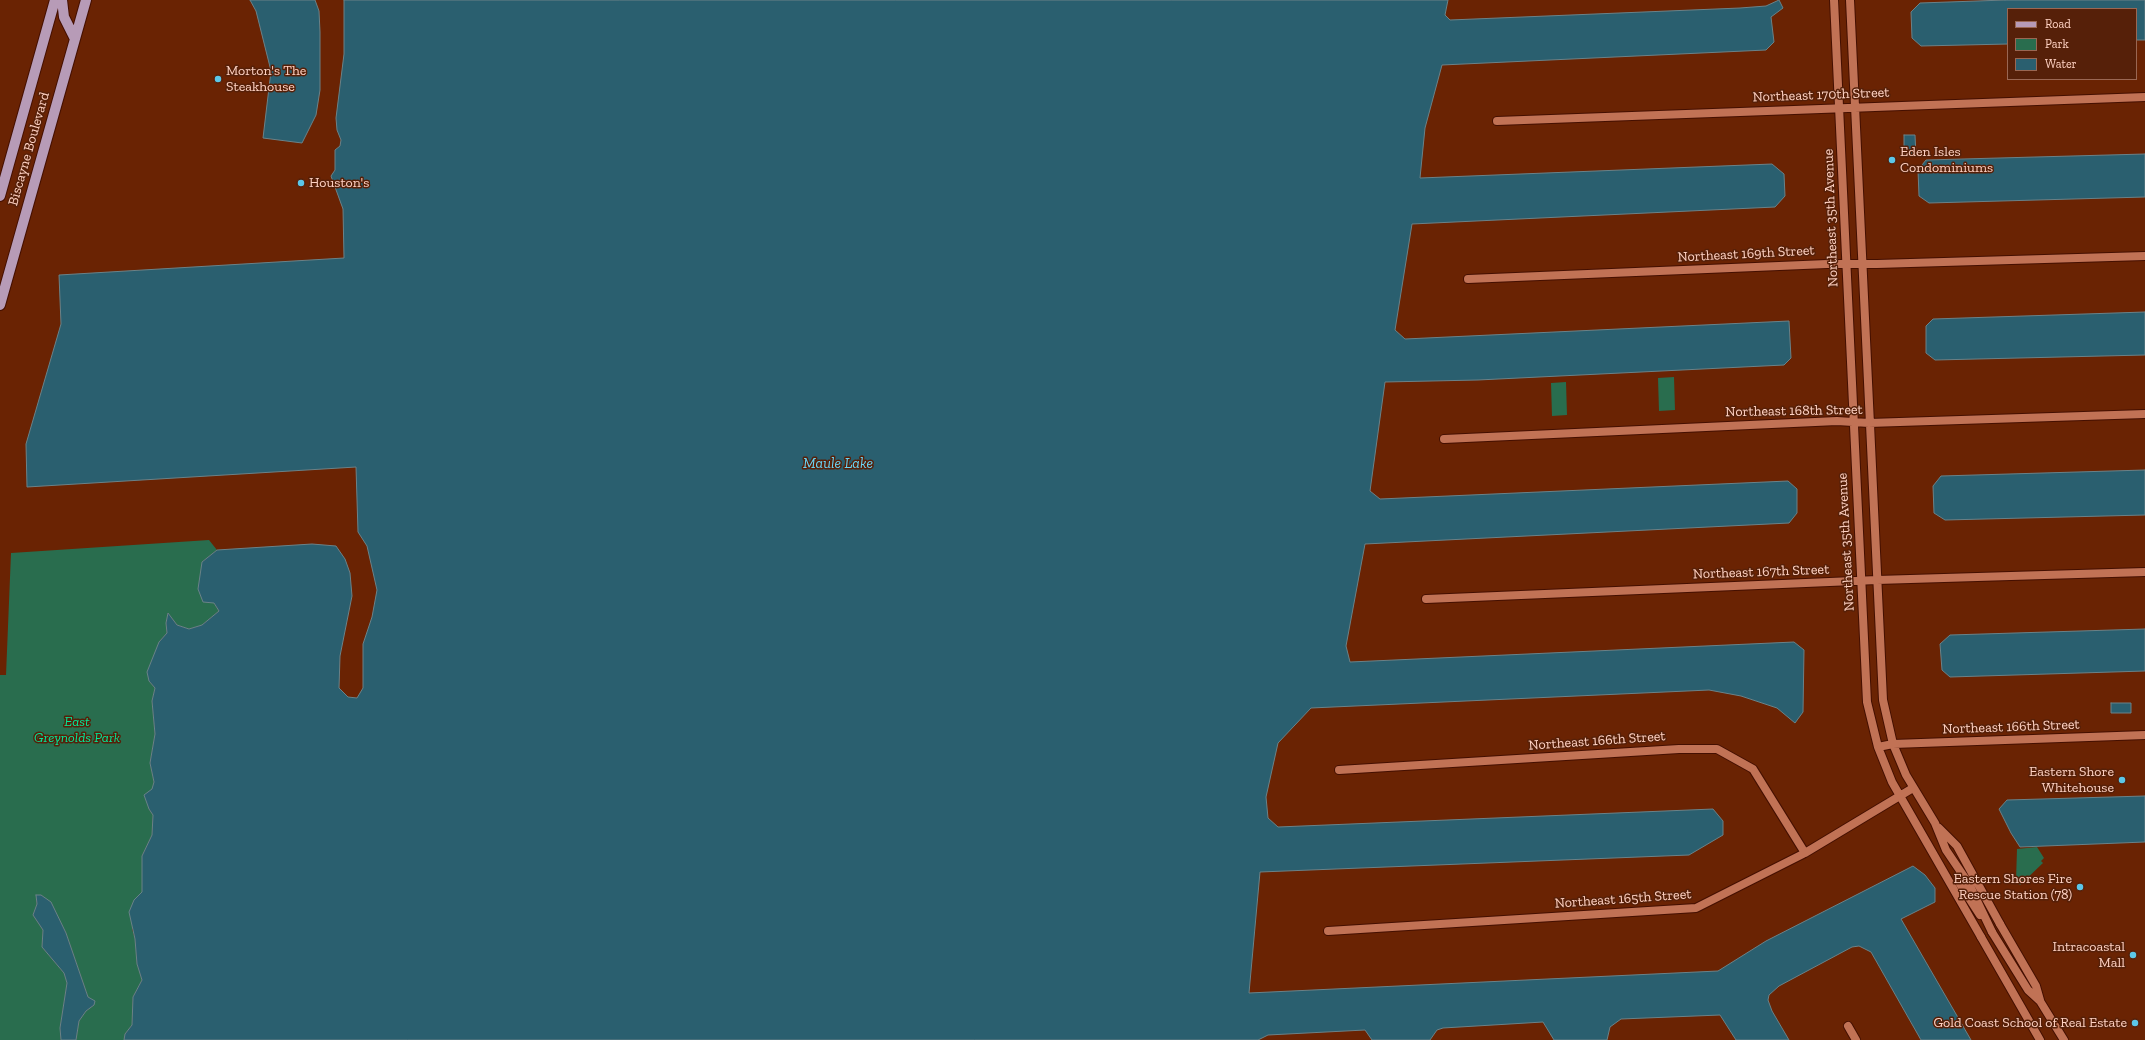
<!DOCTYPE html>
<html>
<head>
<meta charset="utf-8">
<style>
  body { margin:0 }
  #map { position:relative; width:2145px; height:1040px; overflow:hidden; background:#6a2303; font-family:"Zilla Slab",serif }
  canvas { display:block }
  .legend { position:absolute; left:2007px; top:8px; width:130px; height:72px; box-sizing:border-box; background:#562009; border:1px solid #9a6753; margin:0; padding:5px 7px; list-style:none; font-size:12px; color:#ffd2c3 }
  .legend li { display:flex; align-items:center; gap:8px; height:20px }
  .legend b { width:20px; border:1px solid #9a6753 }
</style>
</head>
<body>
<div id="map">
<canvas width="2145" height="1040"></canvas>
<ul class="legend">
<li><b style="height:5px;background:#b79bb7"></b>Road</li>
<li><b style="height:11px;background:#296d4e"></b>Park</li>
<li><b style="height:11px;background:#2a5f6f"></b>Water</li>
</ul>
</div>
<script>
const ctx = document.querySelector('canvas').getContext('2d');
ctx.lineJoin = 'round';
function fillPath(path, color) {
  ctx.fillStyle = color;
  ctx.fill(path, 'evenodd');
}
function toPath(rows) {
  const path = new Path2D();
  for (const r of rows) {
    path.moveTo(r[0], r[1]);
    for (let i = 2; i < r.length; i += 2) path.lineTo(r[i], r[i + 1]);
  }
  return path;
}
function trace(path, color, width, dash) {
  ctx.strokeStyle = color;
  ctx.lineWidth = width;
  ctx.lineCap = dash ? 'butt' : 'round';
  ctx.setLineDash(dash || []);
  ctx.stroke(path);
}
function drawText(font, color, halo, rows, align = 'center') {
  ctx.font = font + ' "Zilla Slab",serif';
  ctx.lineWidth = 3;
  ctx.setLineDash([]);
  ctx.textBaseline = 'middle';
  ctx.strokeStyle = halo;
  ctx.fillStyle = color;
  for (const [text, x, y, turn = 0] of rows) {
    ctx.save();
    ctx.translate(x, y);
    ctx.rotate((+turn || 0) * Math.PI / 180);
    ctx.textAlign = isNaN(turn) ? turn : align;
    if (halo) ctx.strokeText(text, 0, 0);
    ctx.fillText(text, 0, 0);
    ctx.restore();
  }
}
const green = toPath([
  [1674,377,1675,410,1659,411,1658,378],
  [1566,382,1567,415,1552,416,1551,383],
  [209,540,217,550,202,562,214,603,219,611,202,625,189,629,177,625,168,613,166,623,167,633,159,642,149,681,155,688,152,701,155,734,150,763,154,782,149,809,153,815,152,835,142,856,142,892,134,900,132,929,135,939,137,964,142,980,133,997,132,1025,125,1034,124,1040,76,1040,79,1021,86,1011,94,1005,88,997,66,933,51,903,41,895,36,899,37,904,33,915,43,930,42,947,64,973,67,983,60,1028,61,1040,0,1040,0,675,6,675,11,553],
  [2037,847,2044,858,2041,861,2043,863,2020,885,2016,881,2017,849]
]);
const water = toPath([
  [250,0,315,0,319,11,320,32,320,90,316,115,302,143,263,138,271,71,256,11,250,0],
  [344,0,1448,0,1445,15,1450,20,1740,8,1766,6,1779,0,1783,8,1771,17,1774,42,1766,50,1442,65,1425,128,1420,178,1772,164,1784,174,1785,196,1775,207,1412,224,1395,330,1405,339,1789,321,1791,358,1784,365,1478,380,1385,382,1370,491,1380,499,1788,481,1797,489,1797,513,1789,523,1365,544,1346,646,1350,662,1794,642,1804,650,1803,712,1795,723,1777,708,1741,696,1709,690,1311,708,1278,743,1266,797,1268,818,1278,827,1713,809,1723,821,1723,835,1689,855,1260,872,1249,993,1718,971,1766,941,1913,866,1925,875,1935,888,1935,902,1901,919,1971,1040,1921,1040,1871,952,1859,946,1852,947,1779,986,1769,995,1768,1000,1772,1011,1789,1040,1736,1040,1720,1015,1621,1019,1610,1027,1607,1040,1554,1040,1543,1022,1443,1028,1437,1030,1430,1040,1372,1040,1365,1030,1268,1035,1258,1040,124,1040,125,1034,132,1025,133,997,142,980,137,964,135,939,129,912,134,900,142,892,142,856,152,835,153,815,149,809,144,795,152,789,154,782,150,763,155,734,152,701,155,688,149,681,147,672,159,642,167,633,166,623,168,613,177,625,189,629,202,625,219,611,214,603,203,602,198,589,202,562,217,550,312,544,336,546,345,559,350,573,352,596,340,656,339,688,348,697,357,698,363,688,363,644,372,617,377,590,367,546,358,532,356,467,27,487,26,444,61,324,59,275,344,258,343,209,331,176,335,170,335,150,340,146,341,140,337,130,336,118,344,54,344,0],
  [2005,0,2145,0,2145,40,2136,40,2136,9,2008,9,2008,44,1921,46,1912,38,1911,12,1920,3,2005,0],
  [1904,135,1915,135,1916,156,1904,155,1904,135],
  [2145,154,2145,197,1929,203,1919,196,1918,170,1926,160,2145,154],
  [2145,312,2145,355,1935,360,1926,353,1926,326,1933,319,2145,312],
  [2145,470,2145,515,1945,520,1934,513,1933,486,1941,476,2145,470],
  [2145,629,2145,671,1950,677,1942,670,1940,644,1950,635,2145,629],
  [2111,703,2131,703,2131,713,2111,713,2111,703],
  [2145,796,2145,842,2020,847,2011,833,1999,809,2007,800,2145,796],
  [36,895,41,895,51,902,66,933,88,997,95,1001,94,1005,86,1011,79,1021,76,1040,61,1040,60,1028,67,983,64,973,42,947,43,930,33,915,37,904,36,895]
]);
const minor = toPath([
  [1834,0,1867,702,1878,747,1892,782,1981,937],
  [1850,0,1883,700,1893,744,1906,775,1935,823,1946,850,1969,884,1992,932],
  [1497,121,2145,97],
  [1468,279,1827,264,1877,264,2145,256],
  [1444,439,1837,421,1869,423,2145,414],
  [1426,599,1877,580,2145,572],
  [1878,747,1893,744,2145,735],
  [1339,770,1679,749,1717,749,1753,769,1805,853],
  [1939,828,1957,846,2000,924],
  [1960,872,1960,884,1980,915],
  [1328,931,1696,908,1805,853,1913,788],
  [1848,1026,1856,1040]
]);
const tertiary = toPath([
  [2000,924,2036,986,2040,1000],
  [1992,932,2028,990,2040,1001,2064,1040],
  [1981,937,2040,1040]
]);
const primary = toPath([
  [62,0,64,17,75,39],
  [0,196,55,0],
  [0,305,86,0]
]);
const markers = [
  [218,79,4,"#5cc7e8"],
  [1892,160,4,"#5cc7e8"],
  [301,183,4,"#5cc7e8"],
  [2122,780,4,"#5cc7e8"],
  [2080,887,4,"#5cc7e8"],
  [2133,955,4,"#5cc7e8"],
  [2135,1023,4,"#5cc7e8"]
];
const poiNames = [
  ["Morton's The",226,71,"left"],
  ["Steakhouse",226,87,"left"],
  ["Eden Isles",1900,152,"left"],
  ["Condominiums",1900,168,"left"],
  ["Houston's",309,183,"left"],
  ["Eastern Shore",2114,772],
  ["Whitehouse",2114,788],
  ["Eastern Shores Fire",2072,879],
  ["Rescue Station (78)",2072,895],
  ["Intracoastal",2125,947],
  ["Mall",2125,963],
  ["Gold Coast School of Real Estate",2127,1023]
];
const streetNames = [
  ["Northeast 170th Street",1821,95,-2],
  ["Biscayne Boulevard",29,149,-74],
  ["Northeast 35th Avenue",1831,218,-92],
  ["Northeast 169th Street",1746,254,-3],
  ["Northeast 168th Street",1794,411,-1],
  ["Northeast 35th Avenue",1846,542,-93],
  ["Northeast 167th Street",1761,572,-2],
  ["Northeast 166th Street",2011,727,-2],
  ["Northeast 166th Street",1597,741,-4],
  ["Northeast 165th Street",1623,899,-4]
];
const parkNames = [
  ["East",77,722],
  ["Greynolds Park",77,738]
];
const waterNames = [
  ["Maule Lake",838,464]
];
fillPath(green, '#296d4e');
fillPath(water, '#2a5f6f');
trace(water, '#6a8288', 1);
trace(minor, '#440f00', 10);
trace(tertiary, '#440f00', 10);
trace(primary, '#440f00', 12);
trace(minor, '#c17255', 8);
trace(tertiary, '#c17255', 8);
trace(primary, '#b79bb7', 10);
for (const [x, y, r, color] of markers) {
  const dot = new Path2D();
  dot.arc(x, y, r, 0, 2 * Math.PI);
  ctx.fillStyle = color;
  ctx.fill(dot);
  trace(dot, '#562009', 1.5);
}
drawText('14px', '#ffd2c3', '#562009', poiNames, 'right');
drawText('14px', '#ffd2c3', '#562009', streetNames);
drawText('italic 14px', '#00e99c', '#562009', parkNames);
drawText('italic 15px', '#67d5f7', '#562009', waterNames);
</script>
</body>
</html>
